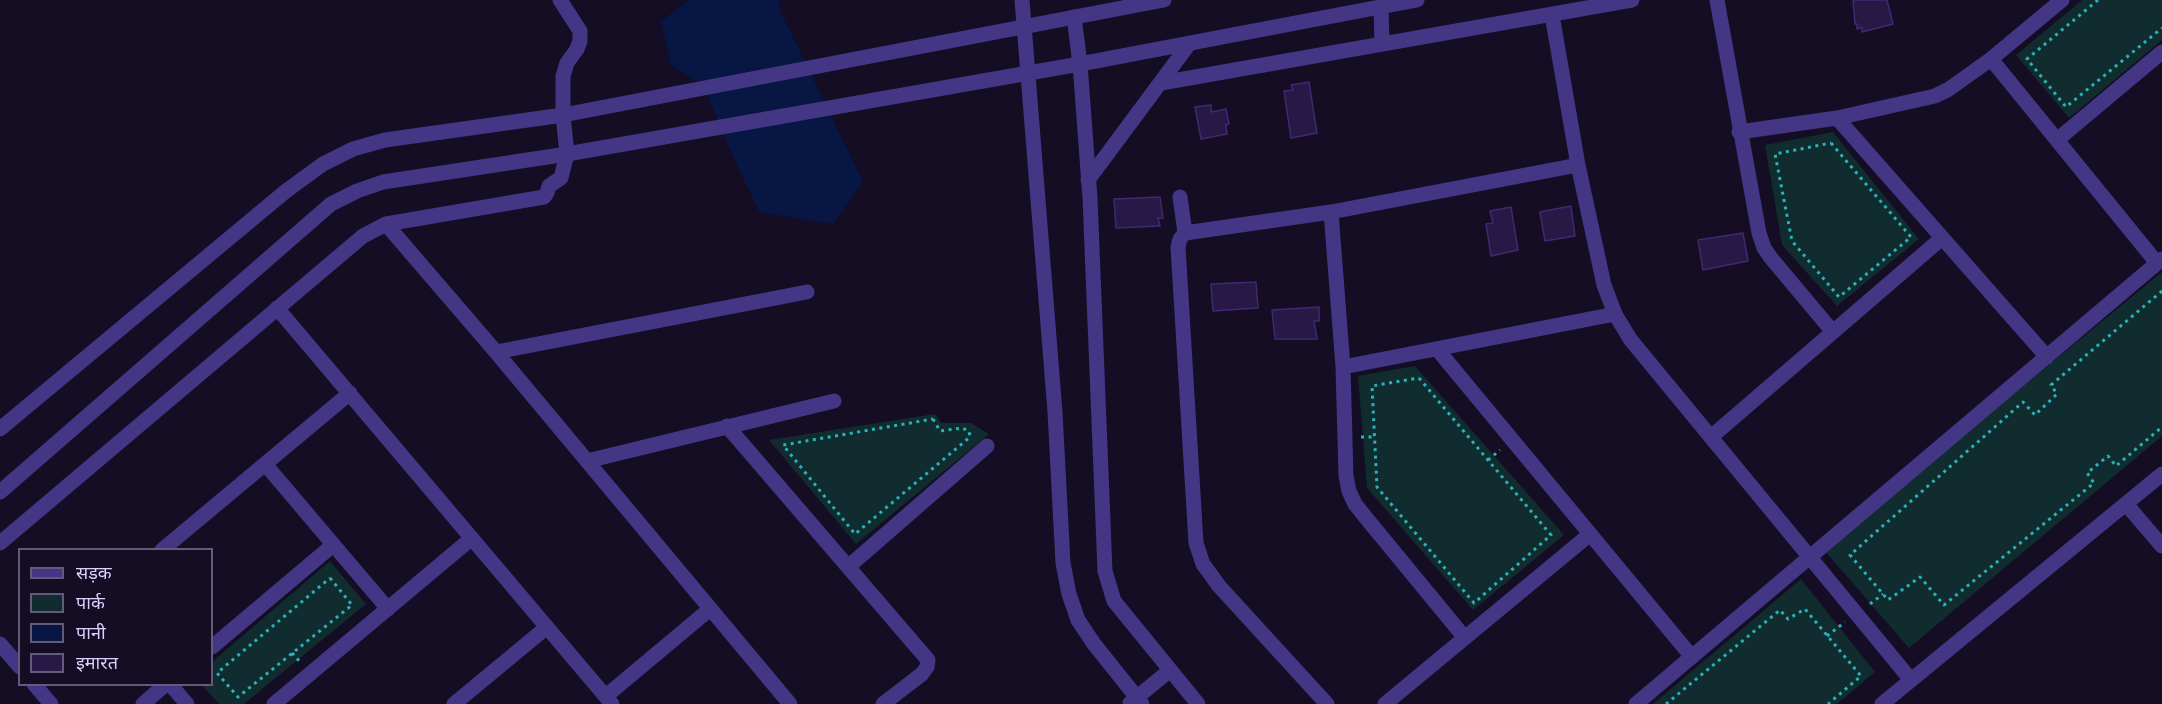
<!DOCTYPE html>
<html>
<head>
<meta charset="utf-8">
<style>
  body { margin:0 }
  #map { position:relative; width:2162px; height:704px; overflow:hidden; background:#140d24; font-family:Manrope,"Noto Sans Devanagari",sans-serif }
  canvas { display:block }
  .legend { position:absolute; left:18px; top:548px; width:195px; height:138px; box-sizing:border-box; background:#140d24; border:2px solid #645b7c; margin:0; padding:8px 10px; list-style:none; font-size:18px; color:#dbd0ff }
  .legend li { display:flex; align-items:center; gap:12px; height:30px }
  .legend b { width:30px; border:2px solid #645b7c }
</style>
</head>
<body>
<div id="map">
<canvas width="2162" height="704"></canvas>
<ul class="legend">
<li><b style="height:8px;background:#423685"></b>सड़क</li>
<li><b style="height:16px;background:#102c2e"></b>पार्क</li>
<li><b style="height:16px;background:#071643"></b>पानी</li>
<li><b style="height:16px;background:#271846"></b>इमारत</li>
</ul>
</div>
<script>
const ctx = document.querySelector('canvas').getContext('2d');
ctx.lineJoin = 'round';
function fillPath(path, color) {
  ctx.fillStyle = color;
  ctx.fill(path, 'evenodd');
}
function toPath(rows) {
  const path = new Path2D();
  for (const r of rows) {
    path.moveTo(r[0], r[1]);
    for (let i = 2; i < r.length; i += 2) path.lineTo(r[i], r[i + 1]);
  }
  return path;
}
function trace(path, color, width, dash) {
  ctx.strokeStyle = color;
  ctx.lineWidth = width;
  ctx.lineCap = dash ? 'butt' : 'round';
  ctx.setLineDash(dash || []);
  ctx.stroke(path);
}
const green = toPath([
  [2082,0,2162,0,2162,40,2069,118,2016,55],
  [1833,132,1919,239,1837,306,1782,245,1765,145],
  [2162,272,2162,436,1909,648,1824,550],
  [1415,366,1564,535,1473,610,1367,488,1358,376],
  [935,414,941,423,971,423,989,434,856,544,769,440],
  [330,561,366,604,244,704,219,704,202,685,212,684,212,662],
  [1801,579,1875,672,1837,704,1653,704]
]);
const water = toPath([
  [689,0,779,0,780,10,863,182,833,224,759,212,725,139,704,86,671,65,661,21]
]);
const building = toPath([
  [1853,0,1887,0,1893,24,1862,32,1862,27,1857,29,1857,24,1855,24,1853,0],
  [1309,82,1317,133,1291,138,1284,91,1293,90,1291,85,1309,82],
  [1211,105,1211,112,1226,109,1229,124,1226,125,1227,134,1201,139,1195,107,1211,105],
  [1160,197,1163,218,1158,218,1160,226,1116,228,1114,199,1160,197],
  [1571,206,1575,236,1545,241,1540,212,1571,206],
  [1511,207,1518,250,1491,256,1486,224,1493,223,1490,211,1511,207],
  [1743,233,1748,261,1703,270,1698,240,1743,233],
  [1256,282,1258,308,1213,311,1211,284,1256,282],
  [1319,307,1319,321,1314,321,1317,339,1275,339,1272,310,1319,307]
]);
const path = toPath([
  [2098,0,2027,59,2066,107,2162,28],
  [1831,143,1911,237,1839,297,1792,241,1775,154,1831,143],
  [2162,291,2051,385,2057,394,2035,415,2023,402,1850,555,1888,600,1920,577,1944,605,2094,483,2087,473,2108,456,2116,466,2162,427],
  [1419,378,1551,535,1474,603,1377,487,1372,386,1419,378],
  [933,419,940,431,962,428,969,431,970,437,855,534,783,445,933,419],
  [1361,437,1374,437],
  [1488,460,1500,450],
  [330,578,352,605,238,697,217,673,330,578],
  [1870,604,1883,594],
  [1827,636,1845,622],
  [292,653,301,663],
  [1666,704,1780,610,1788,619,1805,609,1861,676,1828,704]
]);
const minor = toPath([
  [1022,0,1055,412,1063,563,1069,594,1078,620,1094,644,1142,704],
  [1717,0,1759,233,1764,248,1771,258,1833,332],
  [1381,7,1382,44],
  [1552,15,1578,165,1604,285,1615,314,1630,339,1911,680],
  [1074,17,1080,64,1090,198,1105,571,1114,601,1198,704],
  [1991,59,2157,263],
  [1161,83,1632,0],
  [1837,118,2047,357],
  [1739,132,1837,118,1935,96,1949,89,1991,59,2062,0],
  [2057,140,2162,52],
  [1180,197,1185,233,1180,239,1178,247,1196,543,1203,564,1219,586,1327,704],
  [1331,212,1343,367,1346,476,1349,491,1355,504,1367,519,1465,638],
  [386,224,496,352,790,704],
  [1185,233,1331,212,1578,165],
  [277,308,612,704],
  [1437,349,1692,657],
  [496,352,807,292],
  [1343,367,1615,314],
  [727,426,928,660,927,667,922,674,883,704],
  [1711,437,1942,238],
  [587,461,834,401],
  [265,464,388,609],
  [2126,504,2162,546],
  [0,543,363,236,386,224,544,197,547,193,549,186,561,178,567,154,563,115,563,76,567,63,577,49,580,41,580,31,560,0],
  [162,550,350,393],
  [848,567,987,446],
  [0,644,20,667],
  [212,647,333,545],
  [34,684,51,704],
  [170,684,187,704],
  [606,696,710,609],
  [1130,703,1169,671],
  [143,704,166,684],
  [274,704,472,538],
  [454,704,547,627],
  [1385,704,1589,535],
  [1636,704,2162,259],
  [1882,704,2162,474]
]);
const tertiary = toPath([
  [1088,180,1189,44],
  [0,429,286,191,323,164,353,149,385,140,563,115,1164,0],
  [0,492,331,204,357,191,383,182,567,154,1080,64,1417,0]
]);
fillPath(green, '#102c2e');
fillPath(water, '#071643');
fillPath(building, '#271846');
trace(building, '#402973', 1.5);
trace(path, '#29b2ba', 3, [3, 4.5]);
trace(minor, '#423685', 15);
trace(tertiary, '#423685', 15);
</script>
</body>
</html>
